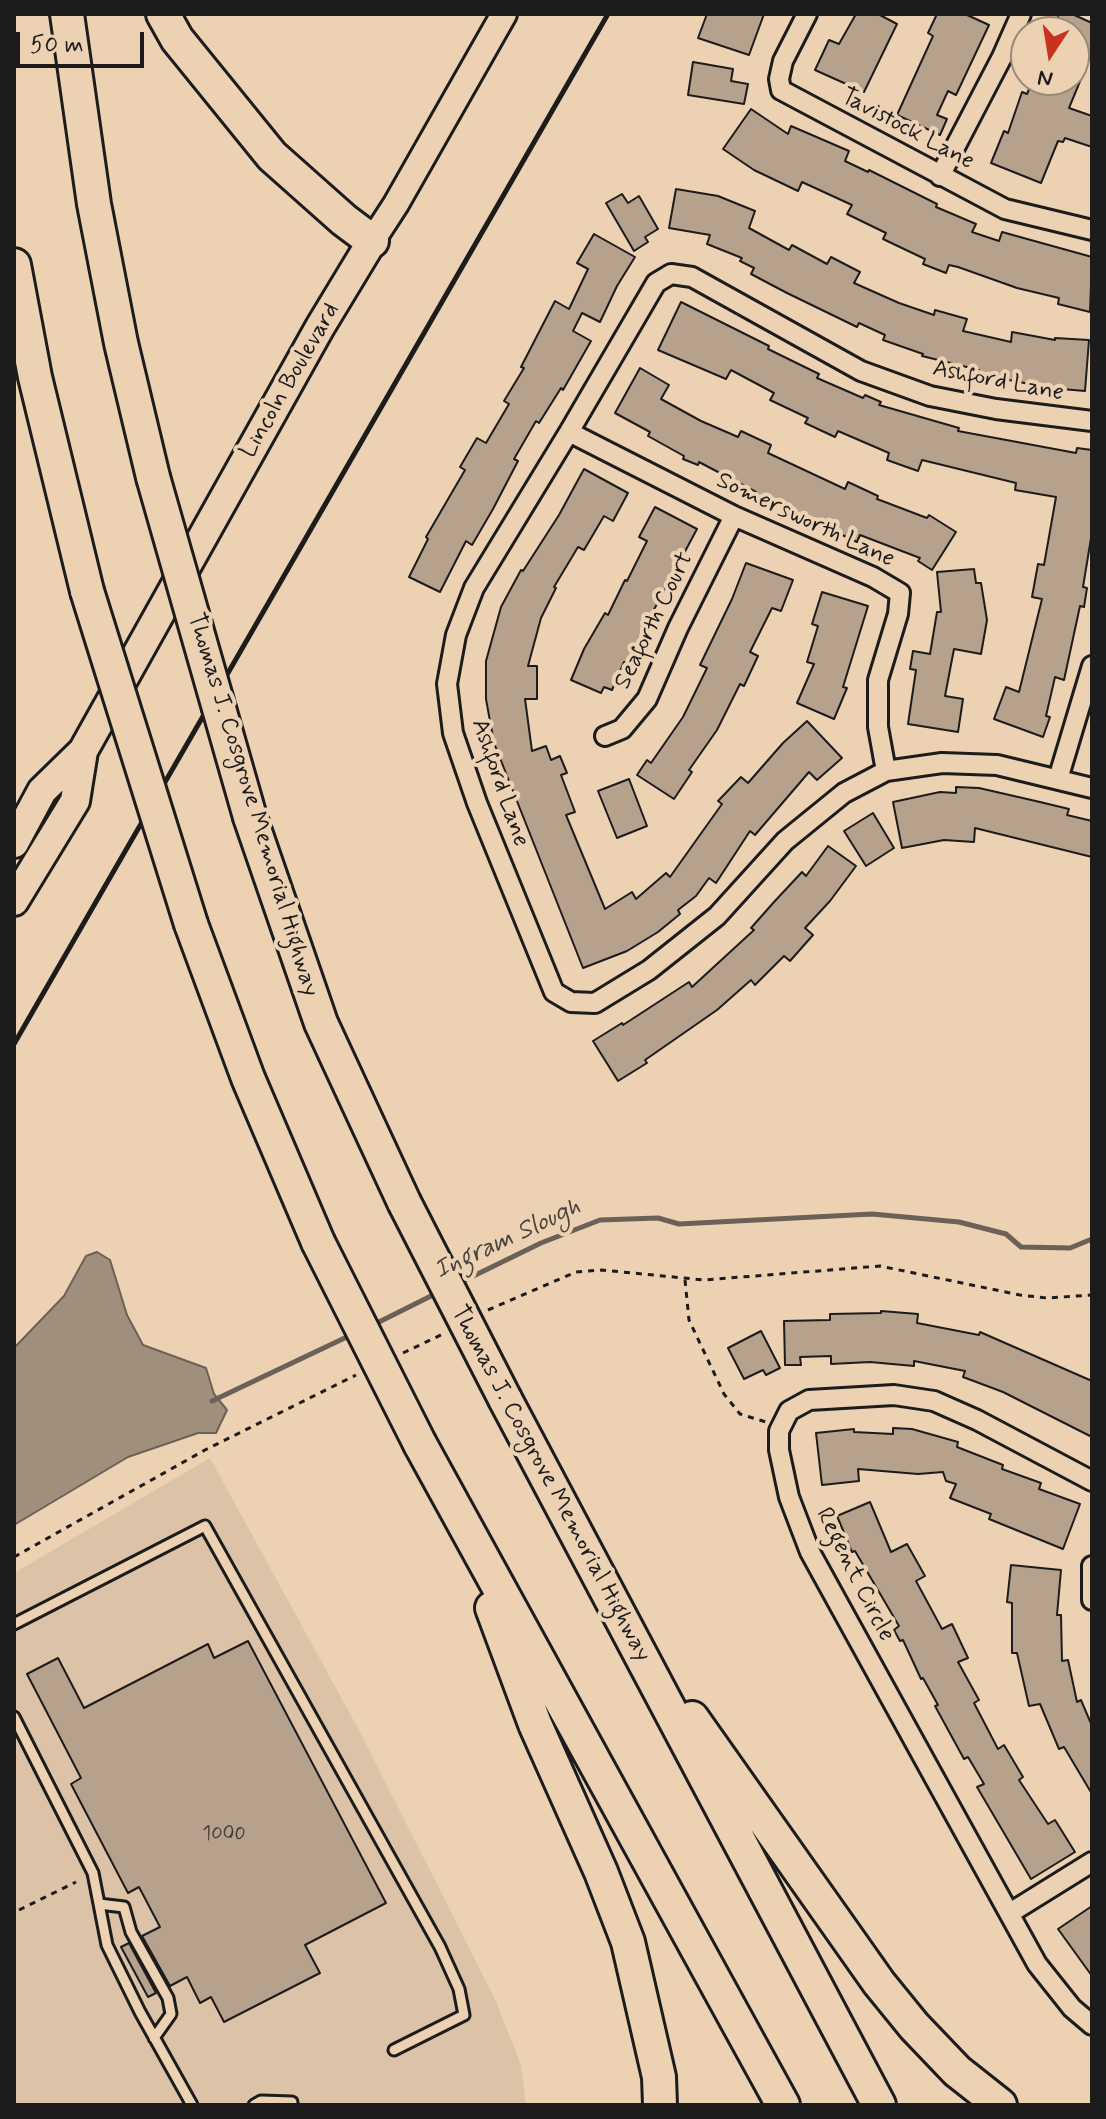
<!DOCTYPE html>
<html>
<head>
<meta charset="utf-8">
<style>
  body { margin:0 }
  #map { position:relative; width:1106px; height:2119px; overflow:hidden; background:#edd1b3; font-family:Mynerve,sans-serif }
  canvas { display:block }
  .frame { position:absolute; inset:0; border:16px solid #1c1c1c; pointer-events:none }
  .north { position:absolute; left:1010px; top:16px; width:80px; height:80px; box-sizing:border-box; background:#edd1b3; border:2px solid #998977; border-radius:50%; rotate:192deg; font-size:22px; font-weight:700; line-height:32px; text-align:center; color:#1c1c1c }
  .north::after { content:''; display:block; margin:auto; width:28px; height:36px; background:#c8321e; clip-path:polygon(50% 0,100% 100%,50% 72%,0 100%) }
  .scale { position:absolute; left:16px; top:32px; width:128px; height:36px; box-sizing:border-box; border:4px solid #1c1c1c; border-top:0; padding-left:10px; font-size:24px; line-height:28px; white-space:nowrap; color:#1c1c1c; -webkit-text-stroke:6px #edd1b3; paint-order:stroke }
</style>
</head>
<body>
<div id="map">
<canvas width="1106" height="2119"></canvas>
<div class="frame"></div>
<div class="north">N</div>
<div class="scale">50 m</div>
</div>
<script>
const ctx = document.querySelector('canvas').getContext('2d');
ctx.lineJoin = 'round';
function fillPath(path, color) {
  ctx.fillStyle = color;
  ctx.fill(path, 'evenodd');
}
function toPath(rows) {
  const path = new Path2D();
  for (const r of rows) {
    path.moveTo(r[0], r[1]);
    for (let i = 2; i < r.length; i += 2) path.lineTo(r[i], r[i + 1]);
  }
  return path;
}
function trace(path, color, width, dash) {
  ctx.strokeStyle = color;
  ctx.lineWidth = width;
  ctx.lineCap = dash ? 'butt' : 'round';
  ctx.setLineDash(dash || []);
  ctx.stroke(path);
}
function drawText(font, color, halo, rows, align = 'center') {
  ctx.font = font + ' Mynerve,sans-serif';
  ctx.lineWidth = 8;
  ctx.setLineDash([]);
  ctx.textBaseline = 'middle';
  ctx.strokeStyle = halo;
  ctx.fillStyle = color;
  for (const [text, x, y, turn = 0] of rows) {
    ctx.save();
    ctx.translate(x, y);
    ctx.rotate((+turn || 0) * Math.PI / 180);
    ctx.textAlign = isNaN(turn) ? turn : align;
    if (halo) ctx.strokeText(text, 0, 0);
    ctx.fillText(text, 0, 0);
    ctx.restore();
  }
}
const built = toPath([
  [210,1458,360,1732,495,1999,521,2065,526,2105,14,2105,14,1573]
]);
const water = toPath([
  [97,1252,110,1260,127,1315,143,1345,206,1368,214,1394,227,1410,216,1433,198,1433,128,1457,14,1525,14,1348,64,1296,86,1256,97,1252]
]);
const stream = toPath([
  [457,1284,541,1243,600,1220,658,1218,679,1224,872,1214,959,1222,1006,1234,1021,1247,1070,1248,1092,1239],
  [371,1326,437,1293],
  [212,1401,351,1335]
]);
const building = toPath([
  [707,14,764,14,749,55,698,38,707,14],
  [856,14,878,14,897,24,864,92,815,70,829,40,839,44,856,14],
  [937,14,965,14,989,25,956,95,948,91,937,115,947,119,940,135,897,115,933,36,928,33,937,14],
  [1059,14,1072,14,1092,23,1092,52,1069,108,1092,116,1092,147,1065,138,1063,142,1058,141,1041,183,991,163,1004,131,1008,133,1022,92,1027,94,1033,80,1074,80,1074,32,1051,32,1059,14],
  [693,62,733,69,731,81,748,84,744,104,688,95,693,62],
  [751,109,788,134,791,126,849,151,845,161,868,172,869,170,937,204,936,207,976,224,972,232,999,241,1002,232,1092,257,1090,312,1058,304,1059,298,1017,288,958,267,949,265,946,273,923,264,925,259,883,239,886,233,847,214,852,205,802,182,798,191,754,170,723,149,751,109],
  [676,189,718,196,755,211,749,228,789,250,792,245,827,264,831,257,860,272,854,283,899,303,934,315,935,310,967,319,963,331,1011,342,1012,332,1055,340,1055,338,1089,340,1085,391,1050,388,978,374,979,370,922,356,923,354,883,340,885,335,859,323,857,327,787,293,751,274,754,268,740,261,742,258,707,244,710,235,669,228,676,189],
  [622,194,628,203,639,196,658,229,645,237,648,242,634,251,606,203,622,194],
  [594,234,635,257,617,286,600,322,582,313,573,331,591,341,563,390,561,388,539,423,536,421,514,459,518,461,493,509,472,545,466,541,440,592,409,577,428,539,426,537,465,470,460,467,477,438,486,443,509,404,504,401,524,368,521,367,555,301,569,309,588,269,577,263,594,234],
  [681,302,769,346,768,349,819,374,817,378,863,398,865,395,881,402,879,405,959,428,958,431,1076,453,1077,448,1092,450,1092,532,1083,587,1087,588,1084,607,1080,606,1064,680,1055,677,1046,716,1050,717,1043,737,994,719,1006,687,1019,692,1042,599,1032,597,1038,564,1044,565,1056,497,1015,490,1016,483,922,460,918,471,887,460,889,453,838,431,835,437,805,423,808,418,770,400,774,393,731,370,726,379,658,350,681,302],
  [640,368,669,385,661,399,701,421,738,437,741,431,771,445,768,453,845,489,848,482,878,496,877,499,927,518,929,515,956,532,932,570,918,561,920,558,860,535,857,542,756,494,756,492,699,462,698,465,683,459,684,456,648,436,650,432,615,413,640,368],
  [584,469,628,493,613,521,604,516,584,550,578,547,554,587,556,588,541,618,528,666,537,666,537,699,525,699,532,751,546,746,551,760,560,756,567,773,561,775,575,812,566,815,605,909,632,892,636,899,666,873,670,877,722,804,718,801,741,777,748,783,783,743,807,721,842,758,817,780,809,772,755,835,750,831,716,883,709,878,696,896,678,910,680,914,658,932,627,951,583,968,494,743,486,699,486,661,501,607,521,570,523,571,559,515,584,469],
  [655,507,697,529,642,632,650,636,634,667,624,662,612,690,604,687,601,693,571,680,584,649,605,613,608,615,625,580,627,581,647,541,639,537,655,507],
  [746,563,793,580,781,611,772,608,750,652,758,656,744,686,740,684,717,730,689,770,692,772,674,799,637,775,647,760,651,763,683,717,707,668,700,665,732,599,746,563],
  [974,569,976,583,981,583,987,620,981,654,954,649,945,696,963,699,958,732,908,724,916,670,910,669,913,651,930,654,937,612,941,612,937,572,974,569],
  [822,592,868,606,843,687,847,688,834,719,797,703,814,664,807,662,818,626,812,624,822,592],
  [629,779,647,826,617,838,598,791,629,779],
  [956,787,979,788,1040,802,1069,809,1067,815,1092,821,1092,857,975,828,974,842,944,840,902,848,893,802,940,792,956,793,956,787],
  [873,813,894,848,866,866,844,831,873,813],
  [828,846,856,866,830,901,805,928,813,935,790,961,784,956,755,985,751,980,717,1010,645,1060,647,1063,618,1081,593,1041,622,1023,623,1025,689,982,692,987,754,930,751,928,774,902,802,872,806,876,828,846],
  [881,1311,918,1314,917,1323,979,1335,980,1332,1092,1381,1092,1437,1003,1392,963,1377,965,1371,914,1361,914,1366,870,1362,831,1364,831,1356,800,1357,801,1365,785,1365,784,1321,830,1320,830,1314,881,1313,881,1311],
  [761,1331,780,1368,766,1375,763,1370,744,1379,728,1348,761,1331],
  [893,1428,912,1429,958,1442,957,1447,1003,1465,1002,1469,1041,1483,1039,1489,1080,1504,1063,1549,989,1519,991,1514,950,1498,956,1484,946,1481,943,1472,918,1474,858,1469,859,1481,822,1485,816,1433,854,1429,854,1432,893,1434,893,1428],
  [870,1502,891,1552,907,1544,925,1576,916,1581,942,1629,952,1624,968,1658,958,1662,979,1700,974,1703,998,1749,1004,1745,1023,1777,1019,1780,1048,1824,1055,1820,1075,1852,1031,1879,977,1787,984,1784,968,1757,964,1759,935,1706,938,1705,923,1678,921,1679,903,1640,900,1641,894,1630,899,1626,855,1551,852,1552,837,1516,870,1502],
  [1011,1565,1061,1570,1057,1615,1061,1615,1062,1661,1068,1660,1077,1702,1081,1700,1092,1726,1092,1794,1064,1747,1059,1749,1040,1704,1029,1706,1017,1653,1012,1653,1012,1603,1007,1602,1011,1565],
  [248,1641,386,1903,305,1945,320,1973,224,2022,211,1997,200,2003,187,1977,170,1986,142,1936,160,1927,139,1887,128,1893,71,1784,81,1778,27,1674,58,1658,84,1708,208,1644,214,1658,248,1641],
  [1092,1906,1092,1976,1058,1929,1092,1906],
  [129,1943,156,1993,148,1997,121,1947,129,1943]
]);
const path = toPath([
  [685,1280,689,1320,724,1394,740,1414,766,1422],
  [488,1310,576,1272,602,1270,704,1280,880,1266,1020,1295,1047,1298,1092,1295],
  [403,1353,443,1334],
  [14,1557,205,1450,356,1375],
  [19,1910,76,1882]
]);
const service = toPath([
  [14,1624,205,1526,440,1947,459,1989,464,2015,394,2050],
  [14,1717,93,1873,107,1945,140,2012,192,2105],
  [99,1904,124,1907,131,1932,168,1998,171,2014,154,2038],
  [254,2105,261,2101,292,2102]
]);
const minor = toPath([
  [807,14,783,61,779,79,781,90,1005,209,1092,230],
  [940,176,1002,57,1021,14],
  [1092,421,996,409,930,396,861,371,692,277,671,274,656,283,569,432,474,588,456,635,447,684,453,733,477,803,554,992,571,1002,595,1003,649,970,717,916,785,841,844,793,886,771,942,763,997,765,1092,788],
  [569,432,734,516,873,577,900,593,898,614,878,680,878,727,886,771],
  [605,736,622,729,647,699,678,628,734,516],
  [1058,779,1092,666],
  [1092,1481,977,1420,934,1401,894,1395,809,1400,789,1411,779,1431,779,1450,789,1497,810,1552,1037,1964,1072,2008,1092,2025],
  [1092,1566,1092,1600],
  [1010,1913,1092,1862]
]);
const secondary = toPath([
  [372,241,396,204,504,14]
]);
const primary = toPath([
  [14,843,42,791,83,751,320,327,372,241],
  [14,901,75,801,83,751]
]);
const motorway = toPath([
  [67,14,94,204,121,343,153,477],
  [163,14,177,39,272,156,344,220,372,241],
  [14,265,35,377,87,591],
  [250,817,321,1023,404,1202],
  [191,924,248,1078,318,1242],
  [505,1399,879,2105],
  [420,1444,783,2105],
  [492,1608,535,1724,601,1872,628,1942,659,2077,660,2105],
  [692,1718,879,1983,914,2026,957,2071,1000,2105]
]);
const rail = toPath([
  [14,1044,608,14]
]);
const motorwayBridge = toPath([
  [153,477,250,817],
  [87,591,191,924],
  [404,1202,505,1399],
  [318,1242,420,1444]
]);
const numberNames = [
  ["1000",224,1835]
];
const streetNames = [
  ["Tavistock Lane",907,130,28],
  ["Lincoln Boulevard",291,381,-60],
  ["Ashford Lane",998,382,11],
  ["Somersworth Lane",805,521,25],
  ["Seaforth Court",655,621,-64],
  ["Ashford Lane",499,783,71],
  ["Thomas J. Cosgrove Memorial Highway",252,805,73],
  ["Thomas J. Cosgrove Memorial Highway",550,1484,62],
  ["Regent Circle",854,1575,63]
];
const waterNames = [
  ["Ingram Slough",508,1240,-25]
];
fillPath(built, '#dcc3a7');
fillPath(water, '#a08f7c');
trace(water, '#6b6156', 2);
trace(stream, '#6b6156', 5);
fillPath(building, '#b6a18c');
trace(building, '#1c1c1c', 2);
trace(service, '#1c1c1c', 15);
trace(minor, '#1c1c1c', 24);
trace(secondary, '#1c1c1c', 30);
trace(primary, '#1c1c1c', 34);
trace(motorway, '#1c1c1c', 38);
trace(path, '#1c1c1c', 3, [6, 6]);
trace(service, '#edd1b3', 9);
trace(minor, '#edd1b3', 18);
trace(secondary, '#edd1b3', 24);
trace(primary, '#edd1b3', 28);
trace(motorway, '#edd1b3', 32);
trace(rail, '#1c1c1c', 5);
trace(motorwayBridge, '#1c1c1c', 38, []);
trace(motorwayBridge, '#edd1b3', 32);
drawText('20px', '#423d38', null, numberNames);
drawText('24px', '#1c1c1c', '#edd1b3', streetNames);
drawText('italic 26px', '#4a443e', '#edd1b3', waterNames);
</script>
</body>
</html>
